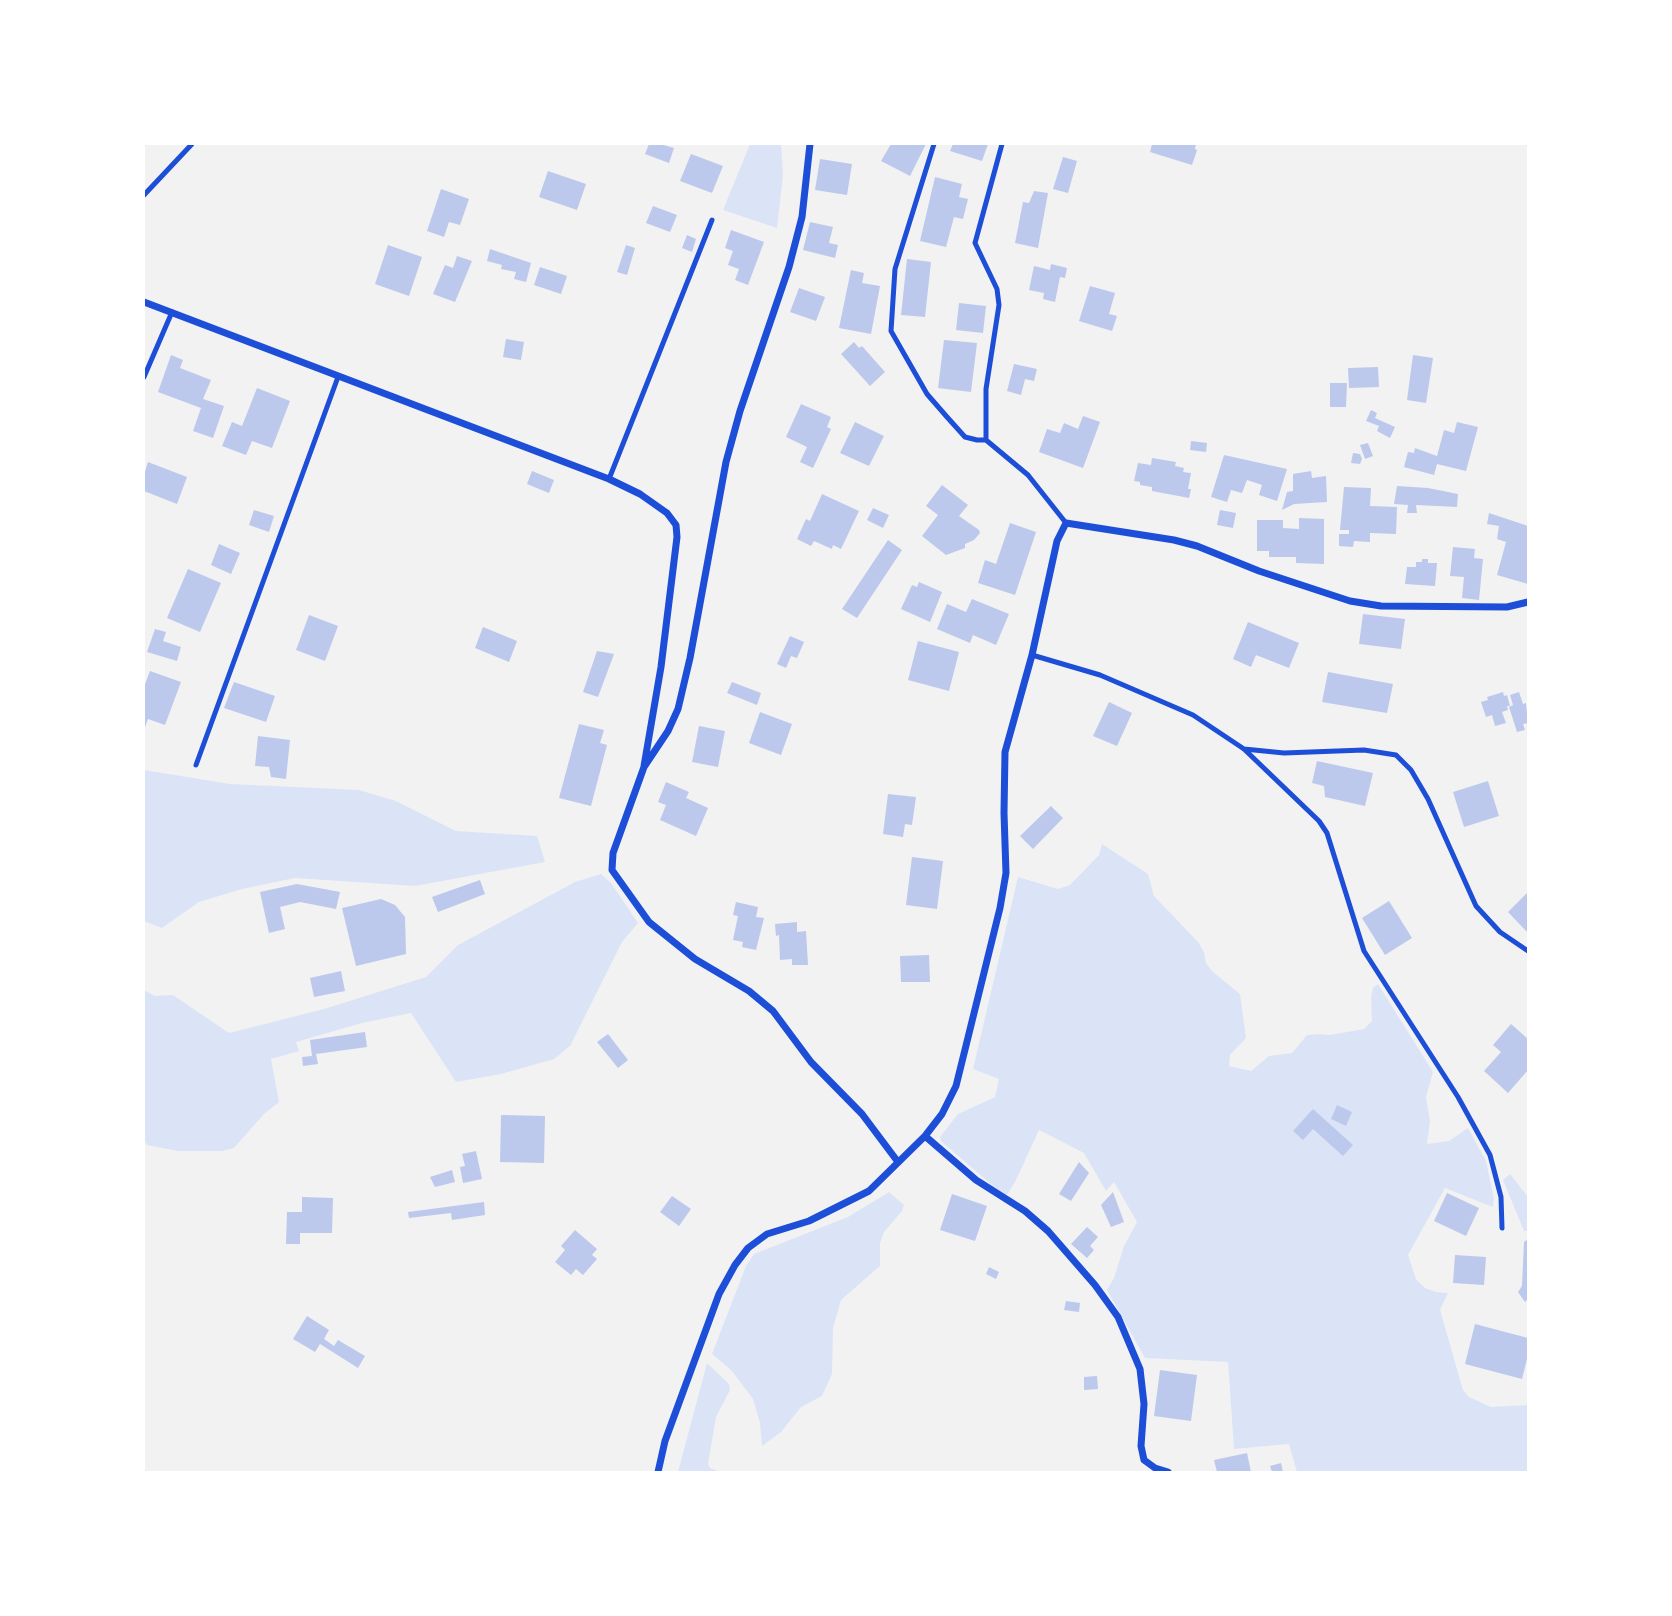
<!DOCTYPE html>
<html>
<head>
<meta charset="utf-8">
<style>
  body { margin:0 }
  #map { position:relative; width:1672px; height:1616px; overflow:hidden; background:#f2f2f2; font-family:Rubik,sans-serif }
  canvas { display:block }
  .frame { position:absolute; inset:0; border:145px solid #fff; pointer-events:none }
</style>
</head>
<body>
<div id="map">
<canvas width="1672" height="1616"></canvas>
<div class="frame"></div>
</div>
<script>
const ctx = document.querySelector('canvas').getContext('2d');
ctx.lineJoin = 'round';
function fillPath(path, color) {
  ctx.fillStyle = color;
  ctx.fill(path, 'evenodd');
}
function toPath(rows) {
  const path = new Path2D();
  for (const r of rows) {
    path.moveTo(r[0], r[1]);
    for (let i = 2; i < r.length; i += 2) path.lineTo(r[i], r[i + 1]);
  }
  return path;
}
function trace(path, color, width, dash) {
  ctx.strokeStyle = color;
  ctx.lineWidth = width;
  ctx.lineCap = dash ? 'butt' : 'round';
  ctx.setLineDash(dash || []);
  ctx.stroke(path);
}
const green = toPath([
  [750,144,781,144,783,175,777,228,723,210],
  [144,770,230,784,359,790,396,801,456,831,537,836,545,862,415,886,295,878,242,889,199,902,162,928,144,921],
  [1102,844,1148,874,1154,896,1198,942,1204,952,1206,963,1213,972,1240,994,1246,1038,1230,1055,1229,1066,1251,1071,1269,1056,1292,1053,1307,1035,1318,1034,1330,1035,1364,1029,1372,1021,1371,997,1373,988,1378,984,1433,1072,1426,1097,1430,1121,1427,1144,1449,1141,1468,1128,1486,1161,1494,1199,1493,1207,1445,1188,1408,1255,1416,1279,1425,1288,1436,1292,1448,1293,1440,1310,1463,1390,1469,1397,1491,1407,1528,1405,1528,1472,1297,1472,1289,1444,1234,1449,1228,1362,1145,1358,1107,1290,1114,1278,1124,1246,1137,1222,1114,1182,1106,1191,1084,1153,1039,1130,1015,1182,1007,1195,993,1186,941,1141,940,1137,958,1114,995,1097,999,1079,973,1069,1018,877,1058,889,1070,885,1099,855],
  [601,874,611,883,638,923,622,942,570,1046,554,1059,501,1074,456,1082,411,1013,362,1023,296,1042,299,1051,271,1059,279,1102,264,1114,234,1148,222,1151,178,1151,147,1145,144,1140,144,990,155,996,173,995,229,1033,324,1009,426,977,458,945,575,882],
  [1510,1174,1528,1197,1528,1231,1524,1231,1503,1180],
  [889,1192,904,1205,902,1211,884,1232,880,1243,880,1266,841,1300,833,1328,832,1374,822,1396,801,1407,781,1432,762,1446,760,1423,753,1399,732,1371,712,1354,746,1266,754,1254,848,1217],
  [707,1363,729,1384,730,1390,716,1417,708,1464,710,1468,720,1472,678,1472]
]);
const building = toPath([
  [649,144,660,144,674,148,669,163,645,154],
  [891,144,926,144,910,176,881,161],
  [953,144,988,144,982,161,950,151],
  [1152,144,1196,144,1195,149,1197,150,1192,165,1150,152],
  [691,154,723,166,712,193,680,181],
  [1063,157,1077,161,1068,193,1053,189],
  [820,159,852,164,847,195,815,190],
  [548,171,586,184,577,210,539,197],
  [935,177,962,184,959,197,968,199,963,219,954,217,946,247,920,241],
  [441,189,469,199,460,225,449,222,444,237,427,231],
  [1034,191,1048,193,1038,248,1015,243,1023,202,1029,203],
  [653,206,677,215,670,232,646,223],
  [810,222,833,227,829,243,838,245,835,258,803,250],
  [731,230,764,242,748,285,735,280,739,269,728,265,733,251,725,248],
  [687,235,696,239,692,252,682,248],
  [388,245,422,257,409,296,375,284],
  [626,245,635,248,627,275,617,272],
  [490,249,531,263,526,282,514,279,516,272,501,269,502,265,487,261],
  [457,256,472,261,455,302,433,294,445,265,453,268],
  [907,259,931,262,925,317,901,315],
  [1051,264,1067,268,1065,278,1060,277,1055,302,1043,299,1044,293,1029,290,1034,266,1050,270],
  [540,267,567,276,561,294,534,285],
  [851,270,864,273,862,283,880,286,871,334,839,328],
  [1090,286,1115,293,1109,314,1117,316,1112,331,1079,321],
  [799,288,825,297,816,321,790,312],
  [959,303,986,306,983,333,956,330],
  [506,339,524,342,521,360,503,357],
  [944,340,977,343,971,392,938,388],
  [854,342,859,348,862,346,885,372,870,386,841,354],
  [171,355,183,360,180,368,211,380,203,399,224,406,213,438,193,431,201,408,158,392],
  [1413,355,1433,358,1426,403,1407,400],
  [1014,364,1037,369,1034,381,1025,379,1021,395,1007,391],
  [1378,367,1379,387,1349,388,1348,368],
  [1330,383,1347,383,1346,407,1330,407],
  [257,388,290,401,272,448,252,441,246,455,222,446,232,422,242,426],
  [801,404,831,417,827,427,831,429,813,468,800,462,807,447,786,437],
  [1371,410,1377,413,1375,418,1395,427,1390,438,1377,431,1379,426,1366,421],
  [1083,416,1100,422,1083,468,1039,452,1047,429,1060,433,1064,423,1078,429],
  [855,422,884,436,869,466,840,453],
  [1457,422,1478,427,1466,471,1437,464,1434,475,1404,467,1408,452,1414,453,1415,448,1437,456,1444,430,1454,433],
  [1191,441,1207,443,1206,452,1190,450],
  [1368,443,1373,456,1365,459,1360,445],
  [1353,453,1360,454,1362,459,1360,464,1351,463],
  [1224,455,1287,469,1277,501,1259,495,1262,485,1247,480,1242,493,1231,490,1227,502,1211,497],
  [1152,458,1176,462,1175,466,1184,468,1183,472,1191,473,1188,489,1191,489,1189,498,1152,491,1152,487,1140,485,1140,482,1134,481,1138,463,1151,465],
  [148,462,187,477,177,504,144,491,144,475],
  [532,471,554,480,549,493,527,484],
  [1311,471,1312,478,1326,476,1327,502,1294,504,1282,510,1287,492,1293,491,1293,474],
  [942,485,968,505,959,516,979,530,980,533,974,540,965,544,965,548,946,555,922,536,938,515,926,506],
  [1397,486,1428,488,1458,494,1457,507,1416,505,1417,513,1407,513,1408,505,1394,504],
  [1344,487,1371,488,1370,506,1397,507,1396,534,1370,533,1370,542,1354,541,1353,547,1339,546,1339,534,1349,534,1349,530,1340,530],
  [822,494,859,511,841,549,833,545,832,549,814,541,811,546,797,539,806,519,810,521],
  [873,508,889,515,883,528,867,520],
  [254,510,274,516,269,532,249,525],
  [1220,510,1236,513,1233,528,1217,525],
  [1489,513,1528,526,1528,584,1497,575,1506,542,1497,539,1499,526,1487,524],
  [1299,518,1324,519,1324,564,1296,563,1296,557,1269,557,1269,551,1257,551,1257,520,1283,520,1283,528,1299,529],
  [1010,523,1036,532,1015,595,978,583,985,560,996,564],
  [888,540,902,550,857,618,842,609],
  [219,544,240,553,231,574,211,565],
  [1453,547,1475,549,1474,558,1483,559,1479,600,1462,598,1464,577,1450,576],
  [1422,559,1428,559,1428,563,1437,563,1435,586,1405,584,1407,567,1416,567,1416,562,1422,562],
  [188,569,221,583,200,632,167,618],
  [919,582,942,592,930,622,901,609,912,585,917,587],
  [972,599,1009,614,996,645,973,635,970,643,937,629,947,604,966,612],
  [1363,614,1405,619,1401,649,1359,644],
  [309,615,338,626,325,661,296,650],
  [1248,622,1299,643,1289,668,1256,655,1251,667,1233,659],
  [483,627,517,641,509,662,475,648],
  [155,629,166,632,163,641,181,647,177,661,147,652],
  [790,636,804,642,797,658,791,656,786,668,777,664],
  [918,641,959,652,949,691,908,680],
  [597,651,614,654,598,697,583,692],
  [150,671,181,682,165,725,148,719,144,730,144,687],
  [1328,672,1393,684,1387,713,1322,702],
  [234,682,275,696,266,722,224,708],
  [732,682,761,693,757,705,727,693],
  [1503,692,1504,696,1507,695,1510,706,1507,706,1508,710,1502,712,1506,723,1495,726,1492,715,1486,717,1481,702,1488,700,1487,697],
  [1519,692,1523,704,1526,703,1528,723,1523,724,1525,730,1517,732,1509,707,1513,705,1510,695],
  [1109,702,1132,713,1117,746,1093,736],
  [760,712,792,724,781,755,749,743],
  [579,724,604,730,600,743,607,745,591,806,559,798],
  [699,726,725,731,718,767,692,762],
  [258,736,290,740,286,779,271,777,269,767,255,766],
  [1317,761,1373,773,1365,806,1325,797,1324,786,1312,783],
  [1488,781,1499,816,1464,827,1453,792],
  [666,782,689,792,686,798,708,808,696,836,660,820,666,805,658,802],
  [888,794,916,797,912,825,905,824,903,837,883,834],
  [1051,806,1063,818,1033,849,1020,836],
  [912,857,943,861,937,909,906,905],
  [480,880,485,894,438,912,432,897],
  [297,884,340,892,336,909,300,902,280,907,285,929,269,933,260,892],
  [1528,892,1528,933,1508,912],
  [381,899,395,905,405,917,406,954,356,966,342,908],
  [1389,901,1412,938,1385,955,1362,918],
  [736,902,758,907,756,917,764,918,756,950,742,947,743,942,733,940,738,916,733,915],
  [797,922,797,932,806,931,808,965,792,965,792,959,780,960,779,935,776,936,775,924],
  [929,955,930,982,901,982,900,956],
  [341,971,345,991,314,997,310,978],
  [1511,1024,1528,1039,1528,1070,1508,1093,1484,1071,1501,1052,1493,1045],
  [365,1032,367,1047,316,1054,318,1064,303,1066,302,1057,312,1056,310,1040],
  [608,1034,628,1060,618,1068,597,1042],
  [1337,1105,1352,1112,1346,1126,1331,1119],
  [1313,1109,1353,1145,1343,1156,1313,1129,1303,1140,1293,1131],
  [501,1115,545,1116,544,1163,500,1162],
  [476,1151,482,1179,463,1183,460,1167,465,1166,462,1154],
  [1079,1162,1089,1173,1071,1201,1059,1194],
  [452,1170,455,1182,435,1187,430,1177],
  [1113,1192,1124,1222,1111,1227,1101,1205],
  [1447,1193,1479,1208,1466,1236,1434,1221],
  [952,1194,987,1206,975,1241,940,1230],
  [672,1196,691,1209,679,1226,660,1212],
  [302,1197,333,1198,332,1233,300,1233,300,1244,286,1244,287,1212,302,1212],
  [484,1202,485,1215,452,1220,451,1213,409,1218,408,1212],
  [1087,1227,1098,1237,1090,1246,1094,1250,1087,1258,1071,1244],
  [575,1230,597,1249,592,1255,597,1259,583,1275,576,1269,571,1275,555,1262,565,1250,561,1246],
  [1528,1239,1528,1299,1525,1302,1518,1292,1522,1286,1524,1242],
  [1455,1255,1486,1257,1484,1285,1453,1283],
  [989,1267,999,1272,996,1279,986,1274],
  [1066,1301,1080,1303,1079,1312,1064,1310],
  [307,1316,329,1330,324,1339,334,1346,338,1340,365,1356,358,1368,320,1344,315,1352,293,1339],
  [1475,1324,1528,1338,1528,1355,1522,1379,1465,1364],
  [1160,1370,1197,1375,1191,1421,1154,1416],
  [1097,1376,1098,1389,1084,1390,1084,1377],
  [1247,1453,1251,1472,1217,1472,1214,1460],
  [1281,1463,1283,1472,1272,1472,1270,1466]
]);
const service = toPath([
  [934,144,895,269,891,331,927,394,947,417,965,437,977,440,986,440],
  [1002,144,975,243,997,289,999,305,986,389,986,440,1028,475,1066,523],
  [144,195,192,144],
  [144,377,172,312],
  [609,479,712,220],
  [1032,655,1100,675,1193,715,1244,749,1319,821,1327,833,1364,951,1458,1097,1490,1155,1501,1197,1502,1228],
  [1244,749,1284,753,1364,750,1396,755,1411,770,1428,799,1476,906,1500,932,1528,951],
  [196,765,338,377]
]);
const minor = toPath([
  [810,144,802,217,789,267,740,411,726,462,690,658,678,709,668,731,644,767,613,853,612,870,649,922,695,959,749,991,773,1011,811,1062,862,1114,898,1162],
  [144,302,609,479,640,494,667,513,676,525,677,537,661,667,644,766],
  [925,1136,976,1180,1025,1211,1048,1231,1095,1285,1118,1317,1140,1369,1144,1404,1141,1446,1144,1460,1155,1468,1168,1472],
  [658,1472,665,1441,719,1294,735,1265,748,1248,767,1234,809,1221,869,1191,925,1136,942,1114,956,1086,1000,908,1006,873,1004,813,1005,752,1032,655,1057,541,1066,523,1174,540,1197,546,1259,571,1350,601,1381,606,1507,607,1528,602]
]);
fillPath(green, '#dbe4f7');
fillPath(building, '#bdc9ec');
trace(service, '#1d4ed8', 5);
trace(minor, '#1d4ed8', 7);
</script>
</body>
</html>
